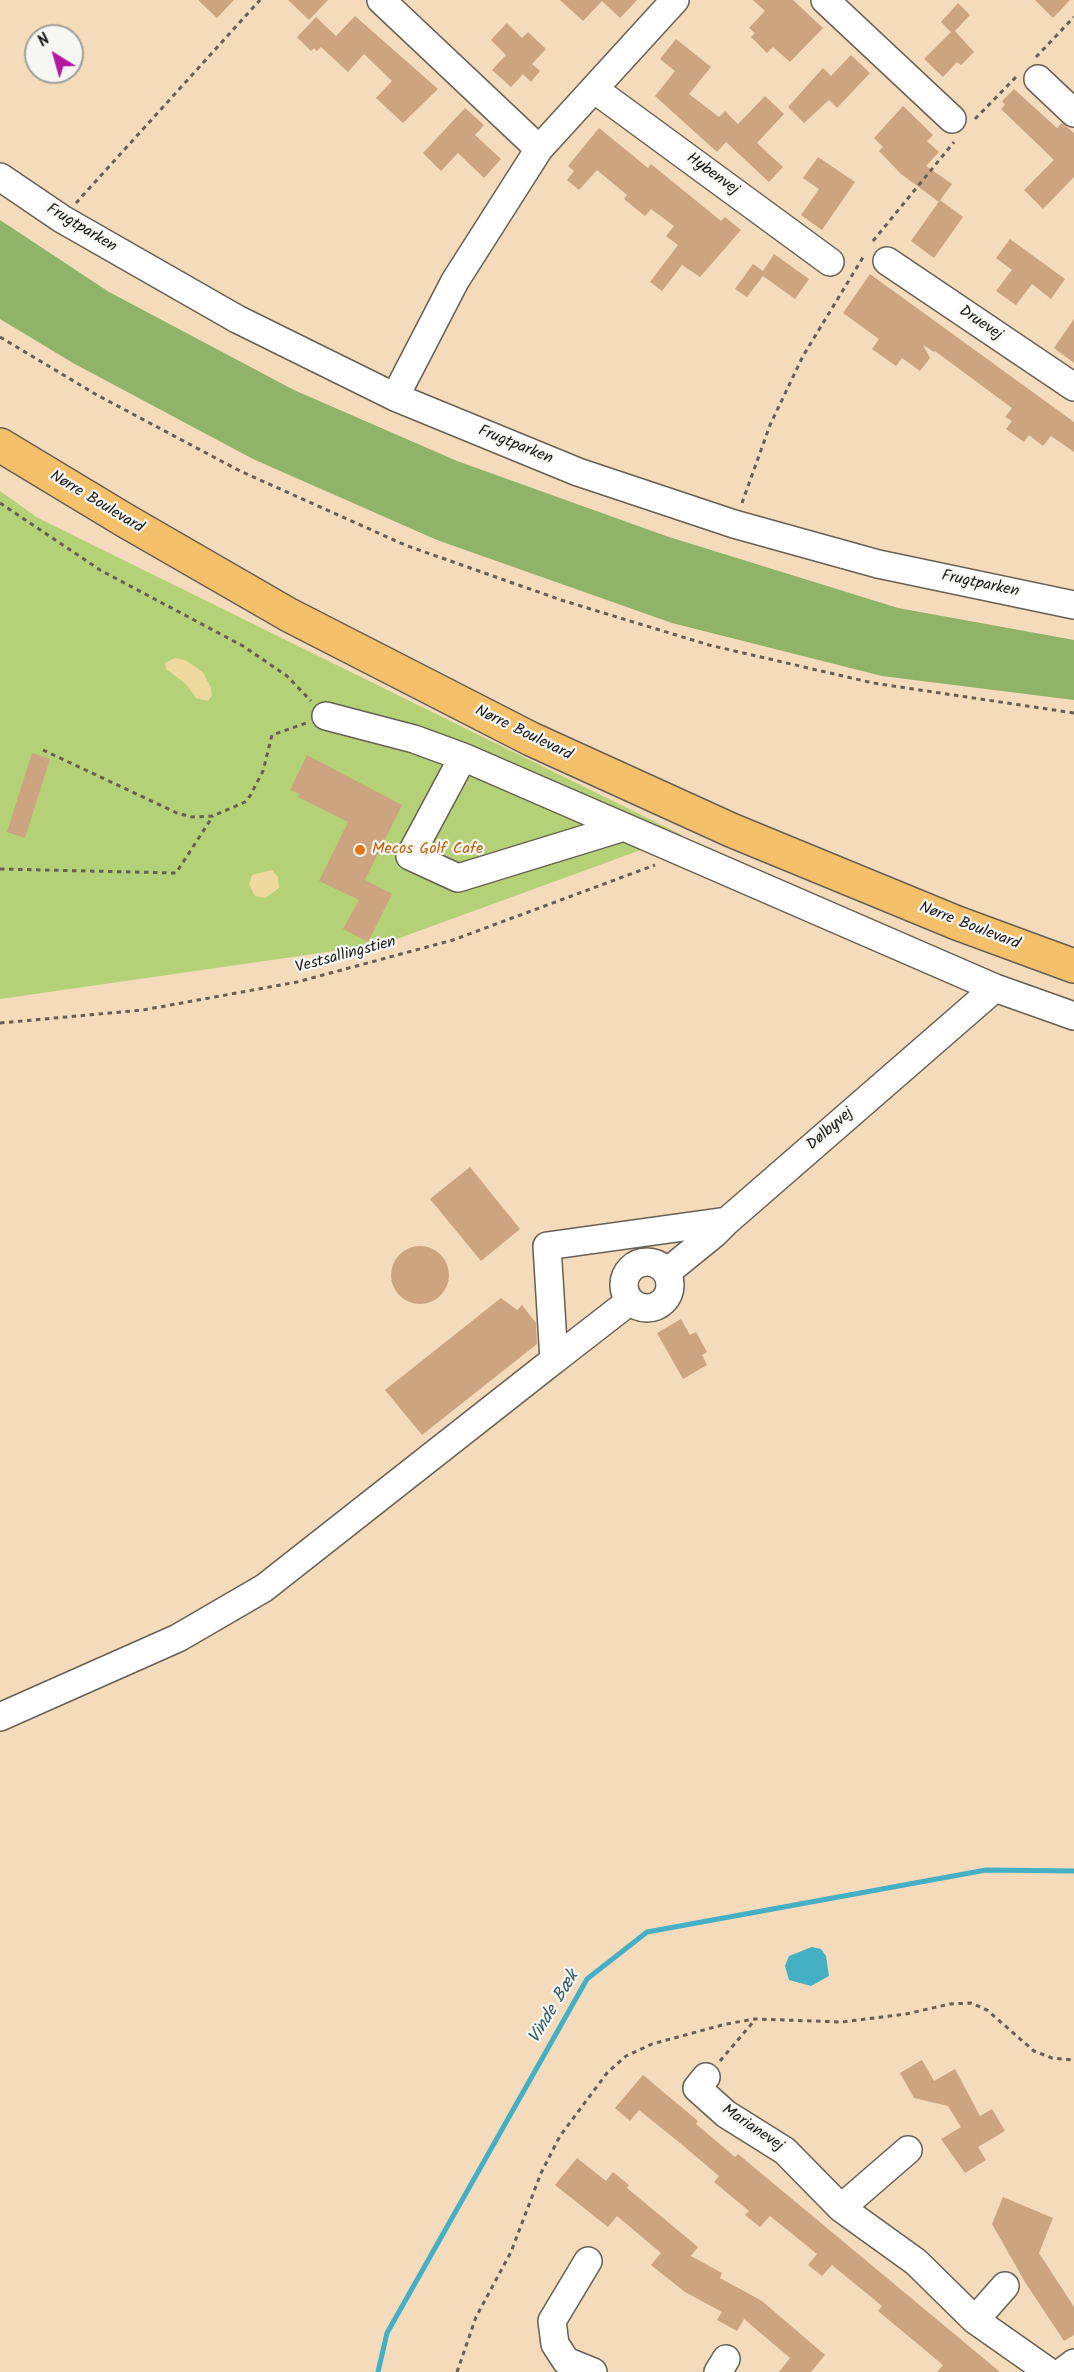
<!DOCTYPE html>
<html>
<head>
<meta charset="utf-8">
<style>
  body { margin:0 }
  #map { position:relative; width:1074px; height:2372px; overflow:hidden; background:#f3dbbb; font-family:Kalam,sans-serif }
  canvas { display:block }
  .north { position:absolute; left:24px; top:24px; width:60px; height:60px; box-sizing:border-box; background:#f6f6f2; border:2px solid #9f9f9c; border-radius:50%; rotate:323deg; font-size:16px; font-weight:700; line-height:24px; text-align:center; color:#1c1c1c }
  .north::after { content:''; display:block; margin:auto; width:21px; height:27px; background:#b5179e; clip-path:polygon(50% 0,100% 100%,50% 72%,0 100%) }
</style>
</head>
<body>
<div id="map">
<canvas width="1074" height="2372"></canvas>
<div class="north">N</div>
</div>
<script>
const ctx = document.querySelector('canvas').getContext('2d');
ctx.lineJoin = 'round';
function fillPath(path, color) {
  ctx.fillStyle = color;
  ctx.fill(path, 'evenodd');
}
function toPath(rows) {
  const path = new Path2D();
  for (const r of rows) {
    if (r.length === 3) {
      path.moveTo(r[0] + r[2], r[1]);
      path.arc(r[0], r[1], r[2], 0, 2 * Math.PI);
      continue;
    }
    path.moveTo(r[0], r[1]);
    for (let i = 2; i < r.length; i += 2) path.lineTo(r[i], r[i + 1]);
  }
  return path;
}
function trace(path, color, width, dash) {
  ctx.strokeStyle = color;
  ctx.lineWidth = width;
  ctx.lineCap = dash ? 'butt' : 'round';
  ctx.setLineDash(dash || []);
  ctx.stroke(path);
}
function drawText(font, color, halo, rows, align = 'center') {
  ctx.font = font + ' Kalam,sans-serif';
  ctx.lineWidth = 4.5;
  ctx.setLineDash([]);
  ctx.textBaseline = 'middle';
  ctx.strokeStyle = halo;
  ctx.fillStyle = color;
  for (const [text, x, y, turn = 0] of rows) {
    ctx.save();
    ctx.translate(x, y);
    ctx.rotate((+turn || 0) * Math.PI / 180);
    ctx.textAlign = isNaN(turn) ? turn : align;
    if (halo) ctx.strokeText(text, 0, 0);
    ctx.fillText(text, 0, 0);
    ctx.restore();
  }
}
const green = toPath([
  [0,491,38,518,682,835,383,944,0,999]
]);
const forest = toPath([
  [0,220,109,292,294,390,457,461,666,536,898,608,1074,640,1074,700,882,676,672,623,437,540,253,459,73,363,0,319]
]);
const sand = toPath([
  [175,658,185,660,203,672,211,688,212,695,208,701,196,698,186,684,166,669,165,663],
  [272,870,278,877,279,888,265,898,255,896,249,884,252,875]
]);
const water = toPath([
  [812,1947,821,1949,826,1956,829,1976,811,1986,789,1980,785,1966,789,1956]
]);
const stream = toPath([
  [378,2372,387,2333,587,1979,647,1932,986,1870,1074,1871]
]);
const building = toPath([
  [198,0,234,0,217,18],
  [288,0,328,0,309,20],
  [560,0,637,0,620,18,602,1,583,21],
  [753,0,793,0,823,28,790,62,773,47,767,53,751,37,755,33,749,28,765,11],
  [1035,0,1070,0,1053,18],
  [958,3,970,15,955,31,974,52,961,65,957,62,943,77,924,59,951,32,941,22],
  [355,16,438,89,403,123,376,98,392,81,364,54,348,72,321,47,317,51,314,48,311,51,297,37,316,17,336,36],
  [507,23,522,38,528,32,546,49,532,64,540,71,531,82,523,74,511,87,492,70,506,55,491,40],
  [676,39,711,67,689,94,719,117,725,111,738,124,765,96,784,114,757,143,783,167,769,182,726,142,717,152,655,96,675,71,660,59],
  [851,55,870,73,837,108,829,100,804,123,788,107,823,68,831,76],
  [1014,89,1057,128,1062,123,1074,133,1074,177,1043,209,1024,190,1054,160,1001,109,1005,105,1002,101],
  [903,106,933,135,927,141,939,152,926,166,952,184,939,202,901,174,879,151,883,147,874,138],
  [465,108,484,125,475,135,501,159,484,178,458,153,441,171,423,153],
  [599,128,648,168,651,164,721,221,725,217,741,230,700,277,682,265,662,291,650,282,678,245,666,236,674,226,651,209,645,216,624,199,627,195,597,170,579,190,567,180,574,171,568,166],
  [818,157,855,182,822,230,801,215,819,189,803,178],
  [940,200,963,217,934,258,911,241],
  [1010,239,1065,279,1051,299,1032,284,1016,305,996,291,1012,270,996,258],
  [774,254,809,279,795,299,763,276,747,297,735,289,753,264,763,271],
  [870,274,1074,422,1074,452,1051,436,1043,446,1029,435,1024,442,1006,429,1012,421,1005,417,1012,408,935,351,934,352,923,345,930,358,920,371,902,358,896,366,872,349,879,339,843,313],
  [1074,319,1074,363,1054,348],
  [32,753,50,759,25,838,7,832],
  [307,755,402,805,365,880,392,894,368,942,343,929,359,900,319,881,348,822,298,797,300,794,290,790],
  [470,1167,520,1229,481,1261,430,1199],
  [420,1275,29],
  [501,1298,517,1310,522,1305,536,1323,537,1344,422,1435,385,1390],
  [681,1319,690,1335,696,1332,707,1352,702,1355,707,1365,683,1379,657,1333],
  [922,2060,934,2081,955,2069,980,2116,992,2109,1005,2131,978,2147,986,2160,965,2173,941,2139,961,2127,948,2106,914,2098,900,2073],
  [643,2075,698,2121,696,2124,735,2157,738,2154,1000,2372,937,2372,943,2365,878,2311,882,2306,832,2265,822,2276,808,2265,817,2254,770,2216,760,2227,745,2215,749,2211,714,2182,719,2176,680,2143,639,2110,630,2121,615,2108],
  [577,2158,606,2181,613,2172,629,2185,627,2188,698,2247,691,2256,722,2273,720,2278,762,2301,825,2355,811,2372,779,2372,790,2358,744,2319,737,2331,717,2320,722,2312,685,2292,651,2265,661,2253,617,2216,608,2227,555,2185],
  [1003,2197,1053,2218,1039,2253,1074,2307,1074,2335,1064,2341,1025,2282,992,2224]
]);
const path = toPath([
  [1036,57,1074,17],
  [975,119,1016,77],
  [76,203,260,0],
  [873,241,954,142],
  [0,337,97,395,240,471,405,545,561,600,709,645,873,683,1074,713],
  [0,503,100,570,243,646,287,676,311,701],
  [742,503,770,425,803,356,865,254],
  [43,750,177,813,192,817,213,816,245,802,250,796,263,771,272,735,306,723],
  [0,869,176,873,213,816],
  [0,1023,143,1010,297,982,453,940,655,865],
  [720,2061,754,2021],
  [457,2372,476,2317,511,2252,541,2173,560,2136,607,2073,626,2056,652,2044,726,2024,755,2019,842,2022,906,2014,950,2004,971,2003,987,2010,1034,2051,1052,2058,1074,2060]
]);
const minor = toPath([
  [381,0,539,149],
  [825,0,952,119],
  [1038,79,1074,113],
  [594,89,830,262],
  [0,177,62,219,237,319,395,397,578,472,734,524,878,564,1074,605],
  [887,261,1074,387],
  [395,397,455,281,539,149,675,0],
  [326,716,414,739,463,757,995,988,1074,1016],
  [463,757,410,856,458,878,624,827],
  [647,1285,23],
  [667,1272,715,1233,727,1221,995,988],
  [554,1360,630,1301],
  [0,1717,178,1638,264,1588,554,1360,547,1246,727,1221],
  [706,2077,697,2088,726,2114,785,2151,841,2208,916,2262,975,2320,1049,2372],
  [841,2208,908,2150],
  [588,2261,552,2321,555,2344,566,2361,593,2372],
  [975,2320,1005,2286],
  [718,2372,726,2359],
  [1062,2372,1074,2363]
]);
const highway = toPath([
  [0,445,126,521,289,615,531,739,731,830,957,923,1074,966]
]);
const markers = [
  [360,850,6,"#e8710a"]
];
const streetNames = [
  ["Hybenvej",712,175,36],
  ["Frugtparken",81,229,31],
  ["Druevej",980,324,34],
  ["Frugtparken",515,446,22],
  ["Nørre Boulevard",96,503,31],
  ["Frugtparken",980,585,12],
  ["Nørre Boulevard",523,734,26],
  ["Nørre Boulevard",969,927,21],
  ["Vestsallingstien",346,956,-15],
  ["Dølbyvej",831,1130,-41],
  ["Marianevej",752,2129,34]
];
const foodNames = [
  ["Mecos Golf Cafe",372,850]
];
const waterNames = [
  ["Vinde Bæk",555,2008,-59]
];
fillPath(green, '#b4d177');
fillPath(forest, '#8fb368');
fillPath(sand, '#eeda9e');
fillPath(water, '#45afc4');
trace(stream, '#45afc4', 5);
fillPath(building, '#cda480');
trace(minor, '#675f54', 30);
trace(highway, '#675f54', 36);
trace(path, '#675f54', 3, [4.5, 4.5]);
trace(minor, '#fff', 27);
trace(highway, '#f4c16a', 33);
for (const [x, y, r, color] of markers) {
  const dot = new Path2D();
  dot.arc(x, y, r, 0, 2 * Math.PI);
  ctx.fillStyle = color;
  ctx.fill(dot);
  trace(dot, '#f6f6f2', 2);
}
drawText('16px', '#1c1c1c', '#f6f6f2', streetNames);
drawText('16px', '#c56008', '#f6f6f2', foodNames, 'left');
drawText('italic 18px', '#2e5e68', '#f6f6f2', waterNames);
</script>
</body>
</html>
